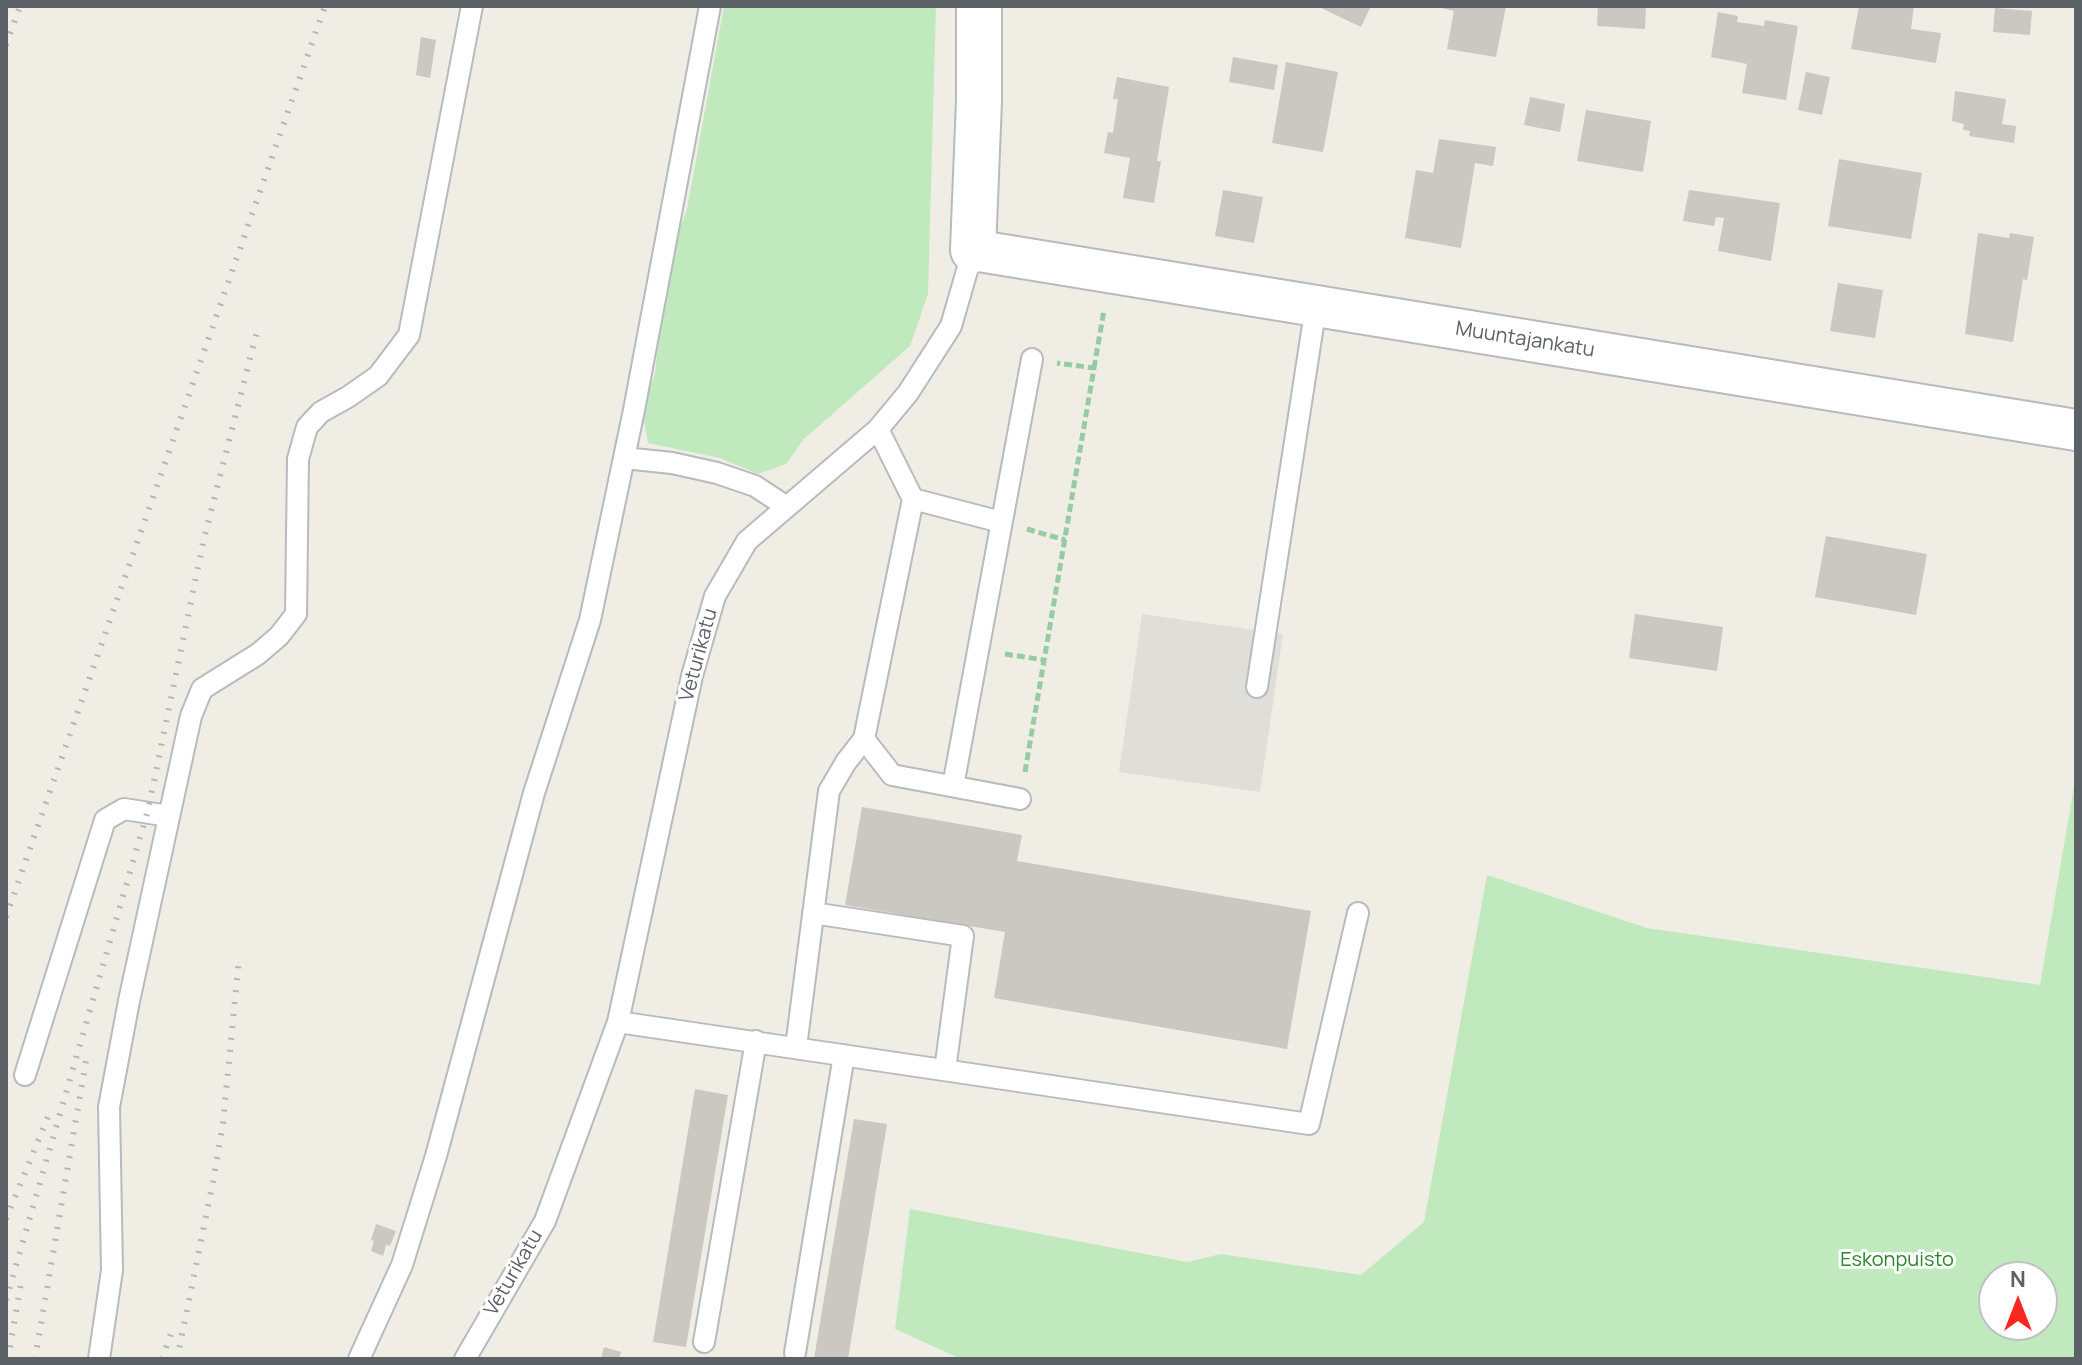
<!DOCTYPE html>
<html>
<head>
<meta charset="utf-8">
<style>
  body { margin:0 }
  #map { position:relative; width:2082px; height:1365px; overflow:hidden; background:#f0ede4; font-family:Manrope,sans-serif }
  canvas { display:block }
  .frame { position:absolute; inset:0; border:8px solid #5c6166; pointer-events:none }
  .north { position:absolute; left:1978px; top:1261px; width:80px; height:80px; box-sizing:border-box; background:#fff; border:2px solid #bec0c2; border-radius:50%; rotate:0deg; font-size:22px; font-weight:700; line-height:32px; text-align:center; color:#5c6166 }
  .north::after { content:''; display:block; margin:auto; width:28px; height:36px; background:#f92720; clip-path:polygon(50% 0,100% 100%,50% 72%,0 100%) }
</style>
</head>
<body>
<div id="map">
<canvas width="2082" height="1365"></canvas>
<div class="frame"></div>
<div class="north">N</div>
</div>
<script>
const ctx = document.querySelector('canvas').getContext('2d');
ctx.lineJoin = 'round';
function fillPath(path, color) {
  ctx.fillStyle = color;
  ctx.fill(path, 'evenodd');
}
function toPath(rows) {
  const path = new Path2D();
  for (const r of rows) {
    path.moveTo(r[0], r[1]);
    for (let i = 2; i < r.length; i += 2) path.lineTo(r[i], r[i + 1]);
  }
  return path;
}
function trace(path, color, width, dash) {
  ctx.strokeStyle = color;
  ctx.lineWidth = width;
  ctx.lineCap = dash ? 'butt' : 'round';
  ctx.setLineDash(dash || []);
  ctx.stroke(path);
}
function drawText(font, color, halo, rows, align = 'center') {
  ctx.font = font + ' Manrope,sans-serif';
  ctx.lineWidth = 6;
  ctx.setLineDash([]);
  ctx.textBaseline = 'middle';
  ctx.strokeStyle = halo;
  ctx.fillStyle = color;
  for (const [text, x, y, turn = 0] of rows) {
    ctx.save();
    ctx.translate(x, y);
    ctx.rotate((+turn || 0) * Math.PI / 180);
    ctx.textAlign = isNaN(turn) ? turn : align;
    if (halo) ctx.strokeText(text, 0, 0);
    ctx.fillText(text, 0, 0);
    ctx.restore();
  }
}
const industrial = toPath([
  [1142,614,1283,634,1260,792,1119,772]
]);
const green = toPath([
  [724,6,936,6,928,294,910,346,804,439,786,464,758,474,720,458,648,443,644,421,646,397,655,374,661,309,669,259,687,209],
  [2076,775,2076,1359,961,1359,895,1329,910,1209,1187,1262,1221,1254,1361,1275,1424,1222,1487,875,1647,928,2040,985],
  [2042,1277,2042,1325,1994,1325,1994,1277]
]);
const building = toPath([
  [1317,6,1371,6,1361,27],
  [1433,6,1506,6,1496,57,1447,49,1454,11],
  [1598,6,1646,6,1645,29,1597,26],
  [1859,6,1914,6,1911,29,1941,33,1936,63,1851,49],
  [1995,8,2032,11,2030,35,1993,32],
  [1718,12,1738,16,1737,22,1764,26,1765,20,1798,26,1786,100,1742,93,1747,64,1711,57],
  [421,37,436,40,430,78,416,75],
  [1233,57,1278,65,1274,90,1229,82],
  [1286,62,1338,72,1323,152,1272,143],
  [1806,72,1830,77,1822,115,1798,110],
  [1117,77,1169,87,1157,161,1161,161,1154,203,1123,198,1130,158,1104,153,1108,132,1113,133,1118,99,1113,99],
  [1955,91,2006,99,2002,124,2016,126,2014,143,1969,136,1970,131,1963,130,1964,124,1952,121],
  [1530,97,1565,104,1560,132,1524,125],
  [1586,110,1651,121,1643,172,1577,161],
  [1439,139,1496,147,1493,166,1475,163,1461,248,1405,238,1416,170,1433,173],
  [1839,159,1922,173,1911,239,1828,226],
  [1223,190,1263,197,1254,243,1215,236],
  [1689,190,1780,203,1771,261,1718,251,1724,218,1716,217,1714,226,1683,221],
  [1978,233,2009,238,2010,233,2034,237,2027,280,2023,279,2013,342,1965,334],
  [1838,283,1883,290,1875,338,1830,331],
  [1826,536,1927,554,1916,615,1815,597],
  [1635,614,1723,627,1717,671,1629,658],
  [862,807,1022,835,1017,861,1311,911,1287,1049,994,998,1005,932,845,905],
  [695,1089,728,1095,686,1347,653,1342],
  [854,1119,887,1124,848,1359,814,1359],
  [376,1224,396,1231,390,1246,386,1245,383,1256,371,1251,374,1241,371,1240],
  [604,1347,621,1352,619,1359,601,1359]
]);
const path = toPath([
  [1094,368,1104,310],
  [1027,529,1065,540],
  [1005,654,1044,660],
  [1025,772,1094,368,1057,363]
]);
const service = toPath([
  [878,429,913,499,1001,522],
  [624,458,672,463,717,473,755,486,787,507],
  [1257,687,1316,306],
  [864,739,892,775,1020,799],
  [953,786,1032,359],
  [813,913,963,936,945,1070],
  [618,1022,1309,1124,1358,913],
  [796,1047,829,791,846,762,864,739,913,499],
  [25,1075,105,820,124,809,169,816],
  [704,1342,756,1041],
  [795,1353,844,1055],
  [99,1359,112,1270,109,1107,129,1001,191,716,202,689,258,654,279,636,296,614,298,459,307,427,321,412,348,397,378,376,409,335,472,6],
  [359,1359,402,1265,436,1156,534,793,590,620,634,410,710,6],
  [465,1359,545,1221,618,1022,692,676,715,596,747,541,878,429,908,393,951,326,973,250]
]);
const minor = toPath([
  [973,250,2076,430]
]);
const tertiary = toPath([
  [973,250,979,101,979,6]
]);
const rail = toPath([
  [6,45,20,6],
  [6,917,325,6],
  [6,1219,50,1112],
  [6,1300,148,810,203,543,257,331],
  [8,1359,21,1283],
  [35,1359,87,1055],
  [162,1359,174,1325],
  [177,1359,213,1182,223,1123,239,959]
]);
const streetNames = [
  ["Muuntajankatu",1525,340,9],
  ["Veturikatu",699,655,-75],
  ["Veturikatu",514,1273,-60]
];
const parkNames = [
  ["Eskonpuisto",1897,1260]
];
fillPath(industrial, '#e0ded8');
fillPath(green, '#c0eabe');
fillPath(building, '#cbc7c1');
trace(service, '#b7babf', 24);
trace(minor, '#b7babf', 44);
trace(tertiary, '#b7babf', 48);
trace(path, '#96cca3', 5, [8, 4]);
trace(service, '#fff', 20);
trace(minor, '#fff', 40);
trace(tertiary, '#fff', 44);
trace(rail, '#b5b6b7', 6, [2, 10]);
drawText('20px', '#5c6166', '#fff', streetNames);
drawText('20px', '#2c842d', '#fff', parkNames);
</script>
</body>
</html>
